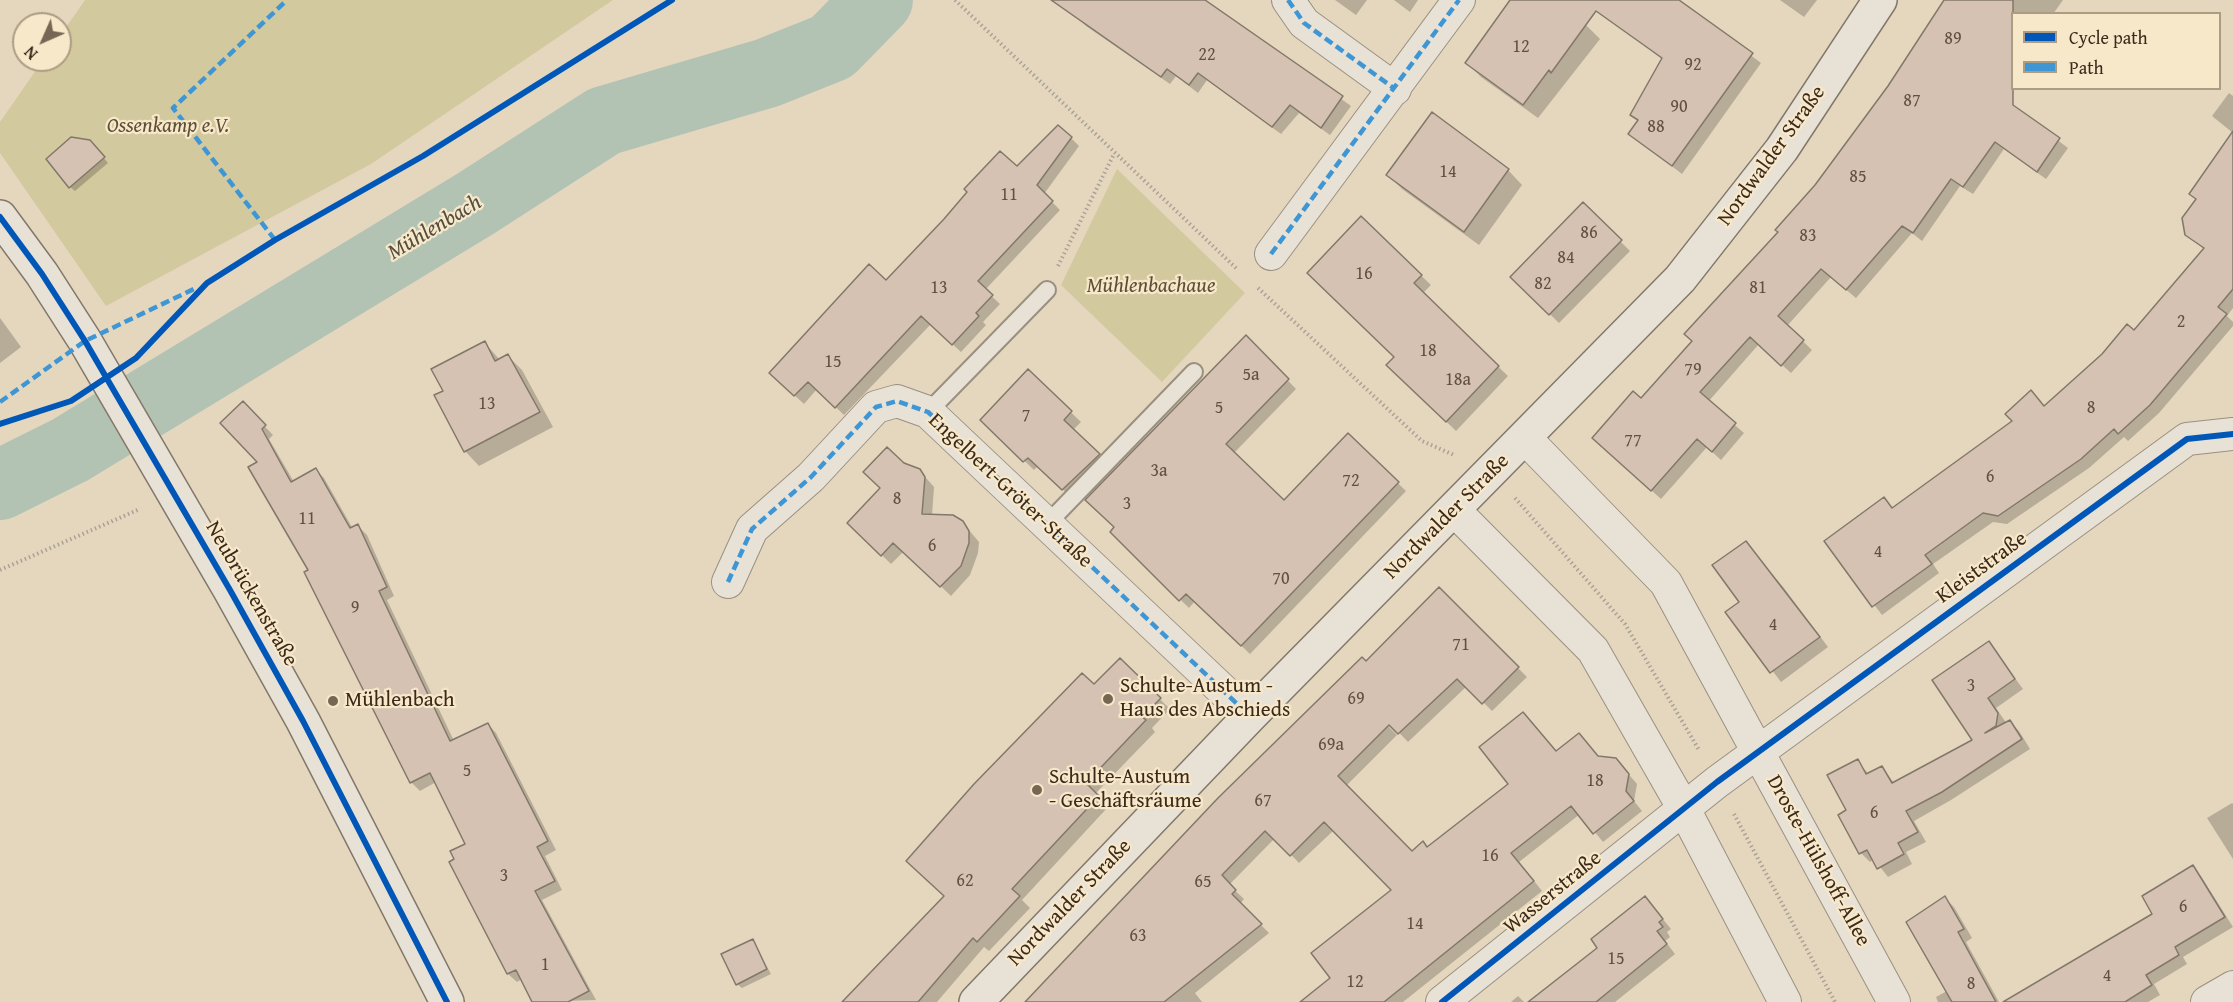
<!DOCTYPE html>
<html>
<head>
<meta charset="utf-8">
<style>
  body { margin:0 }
  #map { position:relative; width:2233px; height:1002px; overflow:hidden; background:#e5d7be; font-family:"Gentium Book Plus",serif }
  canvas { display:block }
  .legend { position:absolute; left:2011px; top:12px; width:210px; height:78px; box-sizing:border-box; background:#f8e8ca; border:2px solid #ac9c84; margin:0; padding:8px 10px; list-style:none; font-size:18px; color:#3b2a1c }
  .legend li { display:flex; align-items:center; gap:12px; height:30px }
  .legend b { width:30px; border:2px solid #ac9c84 }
  .north { position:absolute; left:12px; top:12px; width:60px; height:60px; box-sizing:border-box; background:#f8e8ca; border:2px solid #ac9c84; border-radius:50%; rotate:225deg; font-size:16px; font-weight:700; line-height:24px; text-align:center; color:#3b2a1c }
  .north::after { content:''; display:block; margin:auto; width:21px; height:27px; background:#766755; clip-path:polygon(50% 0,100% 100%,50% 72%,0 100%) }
</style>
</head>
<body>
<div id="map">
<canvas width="2233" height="1002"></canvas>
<ul class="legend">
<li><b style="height:8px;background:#0057b8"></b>Cycle path</li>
<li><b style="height:8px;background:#3e96d4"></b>Path</li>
</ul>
<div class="north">N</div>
</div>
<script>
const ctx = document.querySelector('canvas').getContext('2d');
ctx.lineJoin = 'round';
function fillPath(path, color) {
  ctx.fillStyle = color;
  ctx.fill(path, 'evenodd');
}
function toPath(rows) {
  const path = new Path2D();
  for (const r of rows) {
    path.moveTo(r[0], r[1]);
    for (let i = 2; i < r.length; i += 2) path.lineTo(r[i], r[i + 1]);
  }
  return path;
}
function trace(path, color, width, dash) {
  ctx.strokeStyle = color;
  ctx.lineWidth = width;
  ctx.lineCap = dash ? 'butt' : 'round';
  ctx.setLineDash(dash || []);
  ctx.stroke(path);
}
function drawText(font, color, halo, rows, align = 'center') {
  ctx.font = font + ' "Gentium Book Plus",serif';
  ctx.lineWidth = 4.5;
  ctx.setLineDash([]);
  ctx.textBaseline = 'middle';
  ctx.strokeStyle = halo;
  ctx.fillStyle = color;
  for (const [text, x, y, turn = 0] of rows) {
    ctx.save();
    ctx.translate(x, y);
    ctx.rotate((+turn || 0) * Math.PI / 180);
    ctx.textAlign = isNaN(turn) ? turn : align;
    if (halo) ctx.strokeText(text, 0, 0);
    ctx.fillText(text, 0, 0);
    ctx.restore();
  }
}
const green = toPath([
  [85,0,613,0,371,164,106,306,0,153,0,122,43,60,60,60,60,36],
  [1117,169,1245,293,1162,382,1061,285]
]);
const shadow = toPath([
  [1082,0,1203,0,1351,106,1330,135,1299,113,1281,134,1207,80,1198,93,1176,76,1170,84,1086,26,1077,17],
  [1335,0,1367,0,1356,15],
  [1394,0,1418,0,1410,12],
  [1513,0,1551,0,1586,25,1600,39,1538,118,1481,77,1467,63],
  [1636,0,1677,0,1761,63,1682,174,1630,134,1639,121,1632,115,1663,60,1618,25],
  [1780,0,1817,0,1804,17],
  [1949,0,2063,0,2053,14,2012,14,2014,88,2005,101,2068,148,2046,179,2004,149,1973,194,1960,186,1922,241,1912,233,1856,298,1831,277,1787,326,1812,350,1791,373,1759,344,1708,402,1744,433,1721,460,1707,447,1661,499,1603,446,1694,342,1816,186],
  [2229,93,2233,96,2233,133,2212,116],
  [1432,114,1508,170,1522,185,1479,245,1402,189,1388,175],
  [2233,133,2233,308,2227,316,2233,322,2233,326,2159,413,2128,441,2124,437,2089,468,2007,524,1993,522,1933,564,1939,573,1882,615,1826,541,1884,499,1893,509,2045,407,2134,332,2205,250,2186,234,2197,200],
  [1071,138,1079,146,1044,194,1060,210,985,290,1000,304,983,322,986,325,961,352,931,324,844,415,817,389,804,404,779,381,886,282,1017,169],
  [94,146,108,163,75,191,70,187],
  [1583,204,1630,251,1559,323,1512,277],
  [1361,218,1431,285,1422,294,1508,376,1456,431,1388,365,1396,357],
  [0,318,21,347,0,363],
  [1246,337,1296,389,1234,453,1284,502,1348,435,1406,491,1250,654,1195,601,1189,608,1112,532],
  [484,342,500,360,508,356,522,370,553,427,479,466,465,451,436,396,445,391],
  [1028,371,1081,422,1073,430,1108,465,1073,499,1038,466,1034,470,982,420],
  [243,404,273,435,269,439,294,482,316,470,324,478,353,529,358,526,367,535,394,596,387,600,454,741,488,724,496,733,556,850,545,856,562,890,542,900,596,1000,533,1002,522,979,517,982,508,974,451,863,467,845,436,782,420,791,411,782,260,463],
  [904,465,919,470,934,487,932,516,962,522,979,542,978,553,970,575,951,596,904,551,891,564,849,523],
  [1746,543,1784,588,1828,647,1781,682,1728,612,1742,602],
  [1439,589,1527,677,1492,711,1467,686,1408,742,1385,718,1383,721,1397,735,1346,786,1412,853,1428,848,1579,735,1599,758,1624,769,1637,784,1634,801,1642,811,1603,842,1580,814,1519,862,1542,891,1403,1002,1305,1002,1332,978,1393,890,1334,830,1299,863,1275,838,1229,885,1244,899,1240,904,1269,933,1195,993,1202,1002,1027,1002],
  [1989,643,2023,689,1996,708,2007,724,2010,722,2019,731,2030,749,1951,800,1914,821,1926,842,1906,852,1912,864,1888,877,1874,859,1870,862,1861,853,1848,811,1857,761,1869,774,1882,767,1894,783,1974,741],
  [1120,660,1170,709,1152,728,1155,732,1095,794,1108,807,1022,900,1030,908,989,951,984,947,937,1002,845,1002,946,897,1094,687],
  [2232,803,2233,804,2233,859,2207,818],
  [2192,867,2201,876,2233,927,2183,957,2187,964,2154,984,2160,995,2148,1002,2006,1002,2154,914],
  [1945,898,1954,907,1972,938,1966,942,1999,1002,1938,1002,1936,997,1947,991],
  [1653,907,1671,929,1667,932,1670,937,1665,941,1675,954,1615,1002,1531,1002],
  [752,940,771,974,742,988,737,984],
  [1518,996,1524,1002,1511,1002]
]);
const river = toPath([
  [0,485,70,450,475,204,604,121,767,73,832,47,878,0]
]);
const building = toPath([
  [1051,0,1205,0,1343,96,1321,128,1290,105,1272,127,1198,73,1189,85,1167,69,1161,77,1051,0],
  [1510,0,1679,0,1753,53,1672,166,1628,134,1638,120,1630,115,1662,58,1596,11,1551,73,1549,70,1523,105,1465,63,1510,0],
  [1944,0,2013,0,2013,105,2060,138,2037,172,1995,142,1963,187,1951,179,1913,233,1902,226,1846,290,1821,269,1778,316,1804,340,1781,366,1750,337,1700,392,1736,423,1712,452,1697,439,1651,491,1592,438,1633,391,1641,398,1692,341,1684,334,1778,232,1775,230,1815,185,1888,86,1944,0],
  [1432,112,1509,169,1464,232,1386,175,1432,112],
  [1058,125,1072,137,1037,185,1053,201,978,281,993,295,976,313,979,316,952,345,921,316,835,408,808,382,794,396,769,373,869,264,886,280,944,219,967,192,964,189,1000,151,1017,166,1058,125],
  [2233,131,2233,289,2218,307,2227,314,2150,405,2118,434,2114,429,2081,459,1998,516,1983,513,1925,555,1932,564,1872,607,1824,541,1884,497,1892,508,2012,421,2005,414,2031,390,2044,406,2102,354,2127,324,2134,330,2204,248,2185,235,2182,218,2196,199,2189,194,2233,131],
  [71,137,90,140,105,157,69,188,46,159,71,137],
  [1583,202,1622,240,1549,315,1510,277,1583,202],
  [1361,216,1422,275,1414,283,1499,366,1446,422,1386,365,1394,357,1307,273,1361,216],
  [1246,335,1289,379,1226,444,1284,500,1348,433,1399,482,1241,646,1186,594,1179,601,1110,532,1114,527,1085,500,1246,335],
  [485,341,495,361,508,354,540,412,464,452,434,395,443,391,431,369,485,341],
  [1028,369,1072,411,1064,420,1100,454,1062,490,1028,458,1023,462,980,420,1028,369],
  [243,401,266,425,262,429,291,482,316,468,350,528,358,524,387,587,379,591,450,741,488,723,548,841,537,847,555,881,535,891,589,991,568,1002,532,1002,516,970,507,974,449,862,454,859,450,851,465,844,430,773,410,783,304,572,308,570,248,467,257,462,220,423,243,401],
  [887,447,904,463,920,469,925,477,922,514,953,515,963,521,969,531,969,543,961,566,940,587,893,543,881,556,847,523,880,488,863,472,887,447],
  [1746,541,1820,637,1770,673,1725,612,1739,602,1712,565,1746,541],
  [1439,587,1519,667,1482,704,1457,679,1398,734,1389,725,1338,776,1412,851,1423,841,1427,847,1508,784,1479,747,1523,712,1556,751,1579,733,1598,756,1616,758,1629,774,1626,791,1634,801,1593,834,1571,806,1511,853,1534,881,1384,1002,1300,1002,1330,978,1311,953,1391,890,1324,822,1290,856,1265,831,1222,875,1236,890,1232,894,1262,924,1164,1002,1025,1002,1218,798,1362,657,1366,661,1439,587],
  [1989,641,2015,679,1988,698,1998,713,1996,726,1985,733,2010,720,2022,739,1942,792,1906,811,1918,832,1898,843,1904,854,1877,869,1867,850,1859,854,1838,815,1846,810,1827,775,1858,759,1866,774,1882,766,1892,783,1972,740,1932,680,1989,641],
  [1120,658,1161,698,1142,717,1146,720,1086,783,1099,796,1012,889,1020,896,977,942,973,938,918,1002,842,1002,944,896,906,861,974,784,1082,673,1094,684,1120,658],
  [2193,865,2225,917,2175,947,2179,955,2146,975,2152,985,2125,1002,2003,1002,2152,914,2142,896,2193,865],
  [1645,896,1663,919,1659,922,1663,927,1657,931,1667,944,1596,1002,1528,1002,1597,948,1591,939,1645,896],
  [1945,896,1964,929,1958,932,1996,1002,1952,1002,1906,922,1945,896],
  [753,939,767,969,736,985,721,954,753,939]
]);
const path = toPath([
  [955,0,1237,269],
  [1058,266,1114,154],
  [1258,288,1422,441,1454,455],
  [1515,498,1625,624,1699,750],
  [0,570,140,509],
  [1734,814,1835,1002]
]);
const lane = toPath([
  [928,412,1047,290],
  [1047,524,1194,372]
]);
const street = toPath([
  [1288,0,1304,23,1395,89],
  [1271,254,1459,0],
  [1525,438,1666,583,1894,1002],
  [1454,510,1593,650,1684,809,1785,1002],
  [728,582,752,529,811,477,876,407,897,401,928,412,1250,716],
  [1442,1002,1717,782,2187,439,2233,434],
  [2207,1002,2233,987]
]);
const secondary = toPath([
  [0,217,42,274,85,341,230,590,303,721,447,1002],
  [976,1002,1250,716,1680,279,1782,149,1880,0]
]);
const quiet = toPath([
  [1288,0,1304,23,1395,89],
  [275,240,173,108,287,0],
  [1271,254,1459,0],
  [0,402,85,341,196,288],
  [728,582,752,529,811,477,876,407,897,401,928,412,1250,716]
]);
const cycleway = toPath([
  [0,217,42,274,85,341,230,590,303,721,447,1002],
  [0,424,71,401,136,358,207,283,275,240,423,156,672,0],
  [1442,1002,1717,782,2187,439,2233,434]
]);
const markers = [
  [1108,699,6,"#766755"],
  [333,701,6,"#766755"],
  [1037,790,6,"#766755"]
];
const numberNames = [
  ["89",1953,39],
  ["12",1521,47],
  ["22",1207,55],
  ["92",1693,65],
  ["87",1912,101],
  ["90",1679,107],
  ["88",1656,127],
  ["14",1448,172],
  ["85",1858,177],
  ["11",1009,195],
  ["86",1589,233],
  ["83",1808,236],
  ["84",1566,258],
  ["16",1364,274],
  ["82",1543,284],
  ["13",939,288],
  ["81",1758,288],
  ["2",2181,322],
  ["18",1428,351],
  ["15",833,362],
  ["79",1693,370],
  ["5a",1251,375],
  ["18a",1458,380],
  ["13",487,404],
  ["5",1219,408],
  ["8",2091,408],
  ["7",1026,416],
  ["77",1633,441],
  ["3a",1159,471],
  ["6",1990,477],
  ["72",1351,481],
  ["8",897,499],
  ["3",1127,504],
  ["11",307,519],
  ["6",932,546],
  ["4",1878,552],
  ["70",1281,579],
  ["9",355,608],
  ["4",1773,625],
  ["71",1461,645],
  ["3",1971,686],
  ["69",1356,699],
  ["69a",1331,745],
  ["5",467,771],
  ["18",1595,781],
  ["67",1263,801],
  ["6",1874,813],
  ["16",1490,856],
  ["3",504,876],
  ["62",965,881],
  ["65",1203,882],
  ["6",2183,907],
  ["14",1415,924],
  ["63",1138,936],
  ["15",1616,959],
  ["1",545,965],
  ["4",2107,976],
  ["12",1355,982],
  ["8",1971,984]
];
const parkNames = [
  ["Ossenkamp e.V.",168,127],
  ["Mühlenbachaue",1151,287]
];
const streetNames = [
  ["Nordwalder Straße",1772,156,-54],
  ["Engelbert-Gröter-Straße",1010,491,43],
  ["Nordwalder Straße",1447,517,-45],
  ["Kleiststraße",1982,568,-36],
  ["Neubrückenstraße",251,594,60],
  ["Droste-Hülshoff-Allee",1818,861,61],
  ["Wasserstraße",1553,893,-39],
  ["Nordwalder Straße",1070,903,-46]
];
const poiNames = [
  ["Schulte-Austum -",1120,687],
  ["Haus des Abschieds",1120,711],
  ["Mühlenbach",345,701],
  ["Schulte-Austum",1049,778],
  ["- Geschäftsräume",1049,802]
];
const waterNames = [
  ["Mühlenbach",435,228,-31]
];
fillPath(green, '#d3c99f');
fillPath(shadow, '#0003');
trace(river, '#b2c3b3', 70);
fillPath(building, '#d5c2b2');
trace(building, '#82786a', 1.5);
trace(lane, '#9a9080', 20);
trace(street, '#9a9080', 34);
trace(secondary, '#82786a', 36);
trace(path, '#aaa298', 4, [1.5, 3]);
trace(lane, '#e8e1d5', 16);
trace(street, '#e8e1d5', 32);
trace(secondary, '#e8e1d5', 33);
trace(quiet, '#3e96d4', 4.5, [9, 4.5]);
trace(cycleway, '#0057b8', 6);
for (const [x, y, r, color] of markers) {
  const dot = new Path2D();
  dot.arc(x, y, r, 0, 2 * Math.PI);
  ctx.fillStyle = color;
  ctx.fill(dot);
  trace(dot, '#f8e8ca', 2);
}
drawText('18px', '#625042', null, numberNames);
drawText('italic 21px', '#5d4f36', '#f8e8ca', parkNames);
drawText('21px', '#3b2a1c', '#f8e8ca', streetNames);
drawText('21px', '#3b2a1c', '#f8e8ca', poiNames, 'left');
drawText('italic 22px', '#534e40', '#f8e8ca', waterNames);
</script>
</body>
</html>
